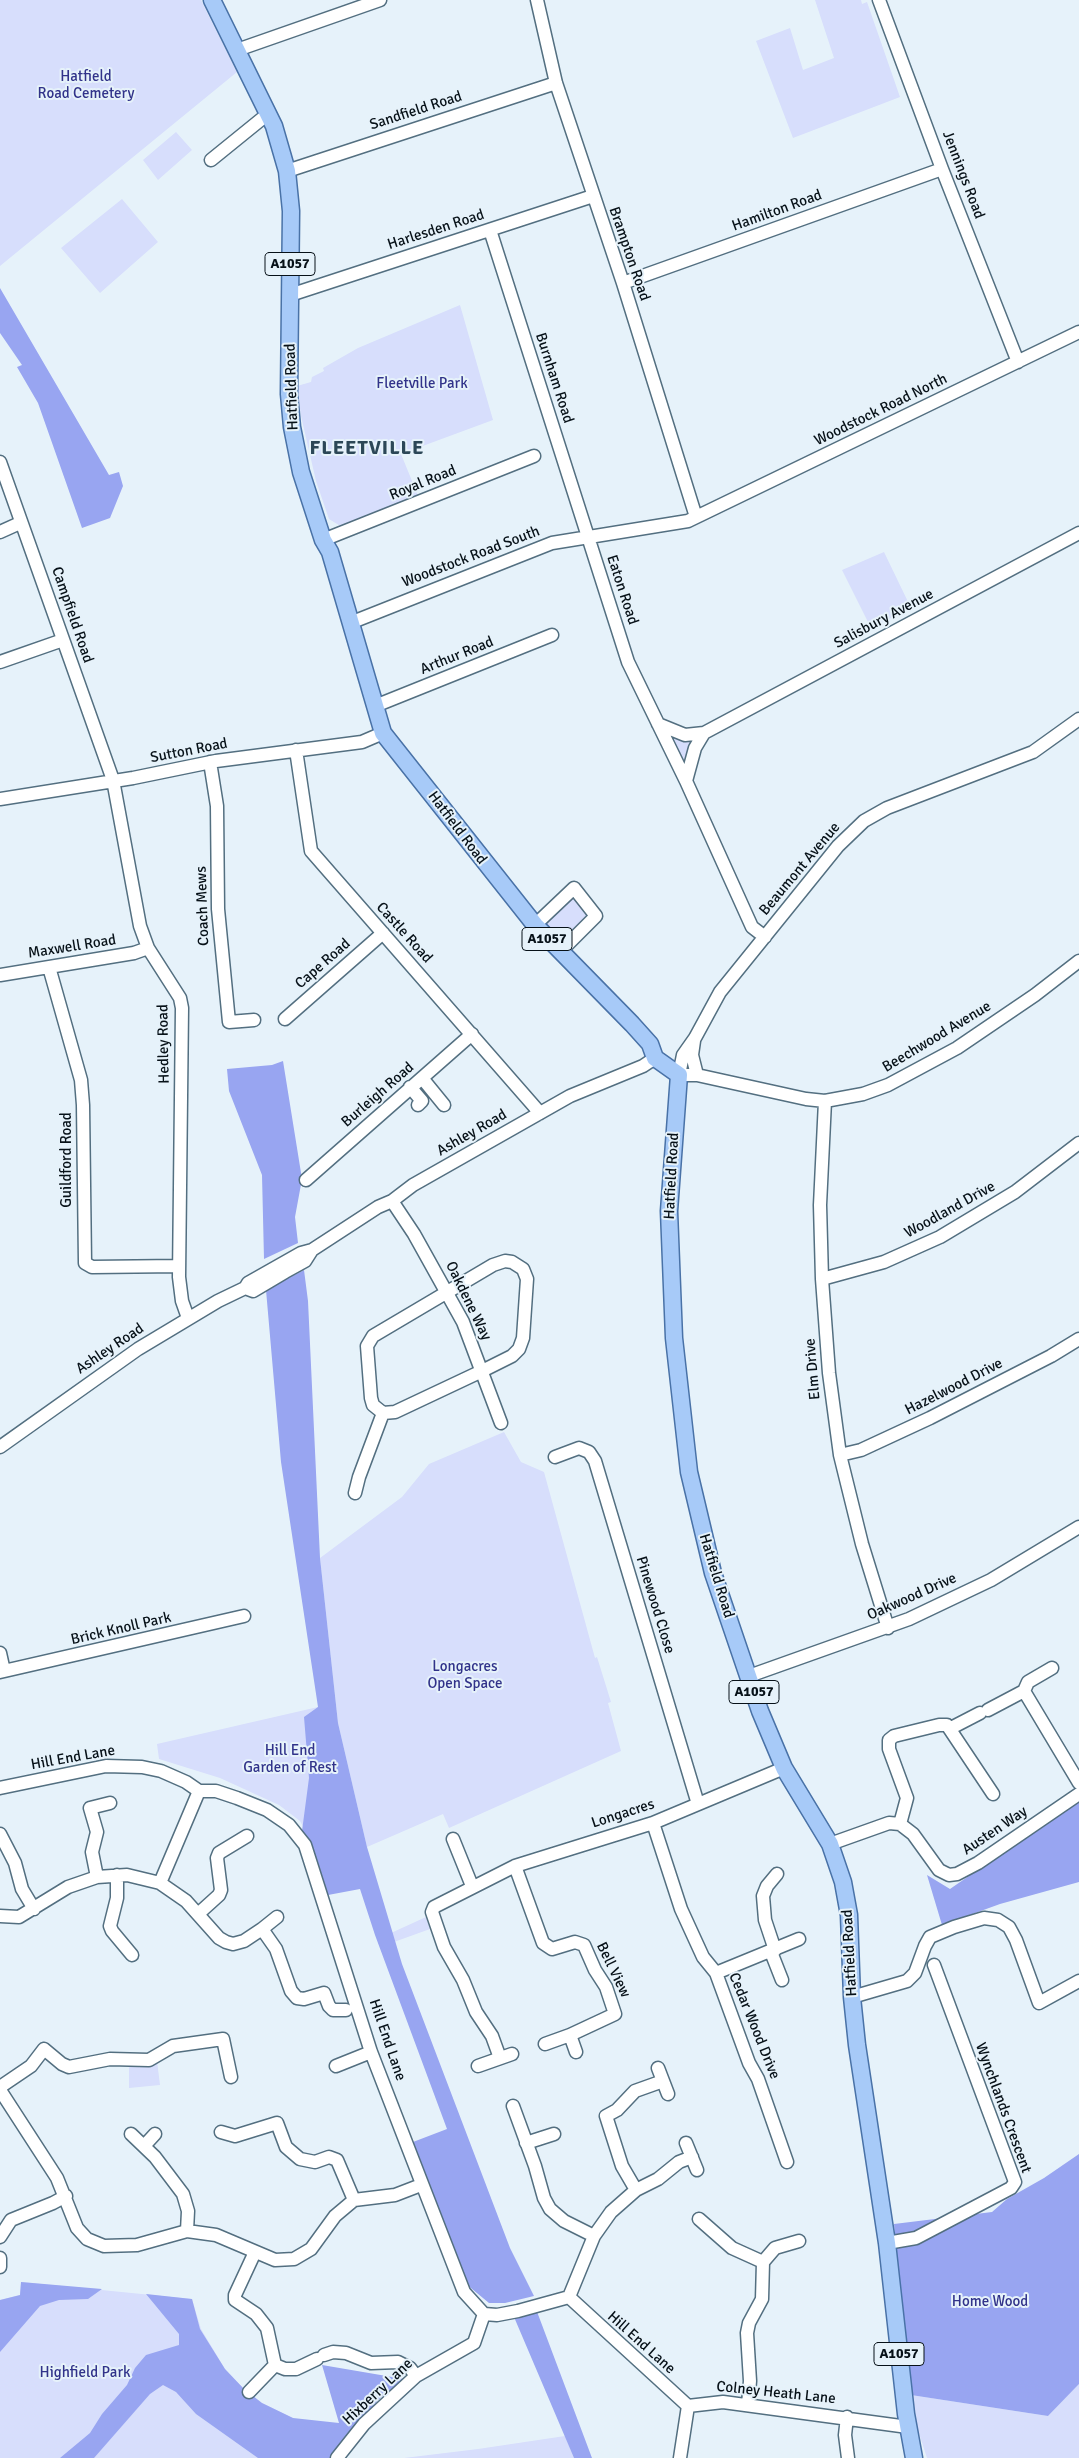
<!DOCTYPE html>
<html>
<head>
<meta charset="utf-8">
<style>
  body { margin:0 }
  canvas { display:block; background:#e6f2fa }
</style>
</head>
<body>
<canvas width="1079" height="2458"></canvas>
<script>
const ctx = document.querySelector('canvas').getContext('2d');
ctx.lineJoin = 'round';
function fillPath(path, color) {
  ctx.fillStyle = color;
  ctx.fill(path, 'evenodd');
}
function toPath(rows) {
  const path = new Path2D();
  for (const r of rows) {
    path.moveTo(r[0], r[1]);
    for (let i = 2; i < r.length; i += 2) path.lineTo(r[i], r[i + 1]);
  }
  return path;
}
function trace(path, color, width, dash) {
  ctx.strokeStyle = color;
  ctx.lineWidth = width;
  ctx.lineCap = dash ? 'butt' : 'round';
  ctx.setLineDash(dash || []);
  ctx.stroke(path);
}
function drawText(font, color, halo, rows, align = 'center') {
  ctx.font = font + ' Signika,sans-serif';
  ctx.lineWidth = 4;
  ctx.setLineDash([]);
  ctx.textBaseline = 'middle';
  ctx.strokeStyle = halo;
  ctx.fillStyle = color;
  for (const [text, x, y, turn = 0] of rows) {
    ctx.save();
    ctx.translate(x, y);
    ctx.rotate((+turn || 0) * Math.PI / 180);
    ctx.textAlign = isNaN(turn) ? turn : align;
    if (halo) ctx.strokeText(text, 0, 0);
    ctx.fillText(text, 0, 0);
    ctx.restore();
  }
}
const green = toPath([
  [0,0,201,0,237,72,0,266],
  [815,0,861,0,862,4,867,2,900,97,793,138,756,41,790,28,803,70,834,58],
  [176,132,192,150,158,180,143,160],
  [122,199,158,242,100,293,61,248],
  [460,305,493,420,401,454,419,498,342,527,329,519,316,481,301,416,297,386,311,382,312,377,324,371,323,368,358,348],
  [884,552,911,608,871,628,842,570],
  [671,738,693,742,683,762],
  [574,889,594,913,559,947,537,922],
  [504,1432,521,1462,544,1472,595,1658,597,1657,611,1702,608,1703,621,1751,449,1828,443,1814,367,1847,338,1723,320,1558,402,1497,429,1464],
  [318,1707,357,1869,322,1879,308,1836,300,1821,279,1805,220,1778,159,1759,157,1744],
  [426,1917,430,1929,394,1942,391,1933],
  [157,2061,160,2085,129,2088,129,2066,140,2067],
  [21,2282,192,2299,201,2329,225,2369,244,2389,262,2403,293,2418,330,2458,0,2458,0,2300,20,2295],
  [1079,2384,1079,2458,927,2458,915,2421,911,2395,1048,2416],
  [565,2436,574,2458,404,2458,478,2449]
]);
const forest = toPath([
  [0,288,109,475,119,472,123,486,110,518,82,528,38,403,17,367,22,365,0,333],
  [283,1061,302,1179,295,1217,298,1243,264,1259,262,1175,229,1091,227,1069,272,1065],
  [304,1270,308,1301,320,1558,338,1723,367,1847,402,1964,510,2248,534,2296,505,2303,489,2303,466,2284,413,2142,447,2129,375,1935,360,1889,328,1895,311,1845,302,1831,309,1778,304,1717,318,1707,281,1462,266,1290],
  [1079,1800,1079,1882,1000,1904,942,1925,927,1875,950,1889],
  [1079,2154,1079,2384,1048,2416,911,2395,905,2358,894,2224,992,2212,1007,2199,1044,2178],
  [21,2282,102,2289,88,2299,59,2300,40,2306,0,2352,0,2300,20,2295],
  [146,2294,192,2299,200,2329,225,2369,244,2389,262,2403,293,2418,339,2423,322,2365,404,2379,378,2400,332,2458,258,2458,196,2414,176,2392,163,2385,150,2394,94,2458,60,2458,90,2433,102,2414,127,2385,135,2368,146,2355,179,2345,179,2334],
  [536,2309,592,2458,574,2458,514,2317]
]);
const minor = toPath([
  [537,0,556,83,623,283,696,517],
  [879,0,942,169,1018,362],
  [237,50,380,0],
  [211,160,269,113],
  [287,171,556,83],
  [490,230,628,662,686,781,752,927,765,937],
  [623,283,942,169],
  [290,295,593,196],
  [0,462,113,780,140,926,148,948,180,998,182,1008,179,1277,182,1301,188,1318],
  [0,532,20,523],
  [323,540,534,456],
  [350,623,552,543,688,521,1079,332],
  [0,662,63,640],
  [375,706,552,635],
  [1079,719,1033,752,887,808,864,821,838,846,720,992,695,1038,683,1055,679,1075,697,1075,806,1099,825,1101,863,1094,888,1085,957,1048,1035,995,1079,961],
  [658,724,685,735,704,733,1079,533],
  [296,750,311,851,540,1113],
  [210,762,217,806,218,909,229,1022,254,1020],
  [686,781,695,748,704,733],
  [0,799,133,778,216,761,362,742,383,733],
  [535,925,574,888,596,916,560,952],
  [49,967,81,1080,83,1105,85,1263,92,1267,179,1266],
  [0,975,134,953,148,948],
  [285,1019,383,933],
  [694,1041,692,1055,697,1075],
  [422,1078,444,1105],
  [410,1087,422,1101,418,1105],
  [825,1101,820,1205,822,1279,829,1373,840,1455,862,1544,888,1628],
  [306,1180,472,1034],
  [392,1201,414,1234,463,1322,501,1423],
  [505,1261,512,1262,523,1269,527,1279,523,1338,519,1349,512,1356,482,1371,395,1412,383,1413,373,1405,371,1398,367,1346,373,1336,493,1265,505,1261],
  [822,1279,884,1262,940,1237,1015,1192,1079,1143],
  [245,1288,253,1291,285,1272,305,1261,312,1250],
  [0,1447,138,1349,218,1301,245,1288,248,1283,301,1253,312,1250,378,1207,392,1201,413,1185,570,1096,643,1066,655,1058],
  [840,1455,861,1450,930,1418,1051,1356,1079,1339],
  [555,1457,579,1448,589,1452,595,1461,698,1804],
  [355,1493,359,1477,383,1413],
  [0,1653,4,1671],
  [1052,1668,1028,1682,1024,1691,1079,1783],
  [0,1672,244,1616],
  [749,1676,909,1619,991,1580,1079,1527],
  [988,1710,1024,1691],
  [951,1728,980,1713],
  [0,1788,106,1766,142,1767,161,1771,186,1782,199,1791,216,1791,237,1798,267,1810,289,1825,305,1845,371,2052,464,2292,484,2314,497,2315,518,2311,569,2297],
  [653,1823,681,1909,703,1957,716,1973,749,2063,758,2079,787,2162],
  [900,1824,907,1798,889,1749,889,1740,894,1736,939,1725,947,1725,993,1794],
  [0,1834,15,1863,22,1889,34,1909],
  [453,1839,472,1886],
  [830,1844,889,1823,900,1824,913,1834,939,1870,949,1875,957,1874,978,1863,1079,1794],
  [515,1866,543,1943,552,1949,575,1942,584,1945,595,1970,606,1987,615,2014,570,2035,576,2052],
  [117,1875,117,1898,110,1926,112,1931,132,1955],
  [97,1877,92,1852,97,1832,90,1808,110,1803],
  [160,1883,186,1901,219,1938,226,1942,233,1944,244,1941,262,1929,276,1949,291,1991,297,1998,304,1999,324,1993,329,2006,333,2010,346,2010],
  [198,1914,219,1895,221,1890,217,1858,219,1853,247,1836],
  [0,1916,19,1917,68,1887,97,1877,127,1875,160,1883,199,1791],
  [262,1929,277,1917],
  [775,1950,765,1920,763,1896,767,1886,777,1874],
  [771,1952,782,1980],
  [716,1973,799,1939],
  [852,1997,907,1981,915,1973,925,1946,930,1937,954,1927,984,1918,998,1920,1009,1927,1016,1940,1039,2003,1079,1981],
  [545,2044,570,2035],
  [500,2058,492,2036,476,2012,463,1980,444,1947,432,1912,434,1907,515,1866,653,1823,784,1768],
  [336,2066,371,2052],
  [478,2066,512,2054],
  [658,2068,668,2094],
  [0,2087,31,2066,44,2049,62,2064,69,2067,110,2059,149,2060,173,2046,223,2039,231,2077],
  [0,2090,57,2178,77,2228,87,2239,104,2246,137,2245,187,2231,216,2235,275,2260,294,2259,311,2249,335,2216,354,2200,395,2195,421,2185],
  [513,2106,535,2166,544,2198,550,2209,564,2221,594,2236],
  [221,2132,235,2136,277,2123,286,2147,300,2159,315,2162,329,2157,337,2160,354,2200],
  [131,2134,155,2157,183,2194,188,2211,187,2231],
  [526,2143,554,2134],
  [686,2143,697,2170],
  [144,2146,155,2134],
  [636,2190,622,2166,606,2116,617,2110,635,2091,663,2081],
  [699,2219,732,2248,763,2262,775,2248,799,2241],
  [0,2237,11,2220,53,2203,66,2196],
  [887,2243,916,2238,1011,2188,1015,2182,934,1965],
  [0,2258,0,2267],
  [569,2297,594,2236,611,2212,636,2190,658,2179,679,2162,692,2157],
  [569,2297,688,2406],
  [324,2355,333,2352,346,2353,371,2363,398,2362,410,2368,416,2376],
  [275,2365,285,2369,296,2369,317,2359],
  [249,2392,275,2365,267,2328,256,2314,235,2300,235,2295,255,2252],
  [748,2405,750,2381,747,2333,749,2323,762,2299,763,2262],
  [688,2406,723,2402,908,2427],
  [847,2417,845,2435,848,2458],
  [337,2458,364,2424,416,2376,474,2343,484,2314],
  [680,2458,688,2406]
]);
const major = toPath([
  [212,0,274,126,287,171,291,211,289,394,292,427,301,472,323,540,330,552,383,733,535,925,632,1024,650,1044,655,1058,679,1075,669,1211,674,1338,689,1472,713,1573,760,1711,784,1768,830,1844,843,1882,849,1915,852,1997,857,2045,887,2243,906,2414,914,2458]
]);
const shields = [
  [290,264,50],
  [547,939,50],
  [754,1692,50],
  [899,2354,50]
];
const shieldNames = [
  ["A1057",290,264],
  ["A1057",547,939],
  ["A1057",754,1692],
  ["A1057",899,2354]
];
const parkNames = [
  ["Hatfield",86,77],
  ["Road Cemetery",86,94],
  ["Fleetville Park",422,384],
  ["Longacres",465,1667],
  ["Open Space",465,1684],
  ["Hill End",290,1751],
  ["Garden of Rest",290,1768],
  ["Home Wood",990,2302],
  ["Highfield Park",85,2373]
];
const streetNames = [
  ["Sandfield Road",416,111,-18],
  ["Jennings Road",963,175,69],
  ["Hamilton Road",777,211,-20],
  ["Harlesden Road",436,230,-18],
  ["Brampton Road",629,254,71],
  ["Burnham Road",554,378,72],
  ["Hatfield Road",292,387,-92],
  ["Woodstock Road North",881,410,-26],
  ["Royal Road",423,483,-22],
  ["Woodstock Road South",471,557,-21],
  ["Eaton Road",622,590,72],
  ["Campfield Road",72,615,71],
  ["Salisbury Avenue",884,619,-28],
  ["Arthur Road",457,656,-22],
  ["Sutton Road",189,751,-11],
  ["Hatfield Road",457,828,53],
  ["Beaumont Avenue",800,869,-50],
  ["Coach Mews",203,906,-92],
  ["Castle Road",404,933,48],
  ["Maxwell Road",72,947,-9],
  ["Cape Road",323,964,-41],
  ["Beechwood Avenue",937,1037,-31],
  ["Hedley Road",164,1044,-91],
  ["Burleigh Road",378,1095,-41],
  ["Ashley Road",472,1133,-30],
  ["Guildford Road",67,1160,-90],
  ["Hatfield Road",672,1176,-87],
  ["Woodland Drive",950,1210,-29],
  ["Oakdene Way",468,1301,64],
  ["Ashley Road",110,1349,-34],
  ["Elm Drive",813,1369,-95],
  ["Hazelwood Drive",954,1387,-27],
  ["Hatfield Road",716,1576,73],
  ["Oakwood Drive",912,1597,-24],
  ["Pinewood Close",655,1605,73],
  ["Brick Knoll Park",121,1629,-13],
  ["Hill End Lane",73,1758,-10],
  ["Longacres",623,1814,-18],
  ["Austen Way",995,1831,-34],
  ["Hatfield Road",850,1953,-93],
  ["Bell View",613,1970,64],
  ["Cedar Wood Drive",754,2026,68],
  ["Hill End Lane",387,2040,71],
  ["Wynchlands Crescent",1003,2108,70],
  ["Hill End Lane",641,2343,42],
  ["Hixberry Lane",378,2392,-43],
  ["Colney Heath Lane",776,2393,6]
];
const districtNames = [
  ["FLEETVILLE",367,449]
];
fillPath(green, '#d7defc');
fillPath(forest, '#98a5f1');
trace(minor, '#536f80', 15);
trace(major, '#4972a7', 19);
trace(minor, '#fff', 12);
trace(major, '#a7caf8', 16);
for (const [x, y, w] of shields) {
  const box = new Path2D();
  box.roundRect(x - w / 2, y - 11.5, w, 23, 4);
  ctx.fillStyle = '#e6f2fa';
  ctx.fill(box);
  trace(box, '#071118', 1);
}
drawText('bold 14px', '#071118', null, shieldNames);
drawText('15px', '#31338a', '#e6f2fa', parkNames);
drawText('15px', '#071118', '#e6f2fa', streetNames);
ctx.letterSpacing = '1px';
drawText('bold 20px', '#2c4757', '#e6f2fa', districtNames);
ctx.letterSpacing = '0px';
</script>
</body>
</html>
